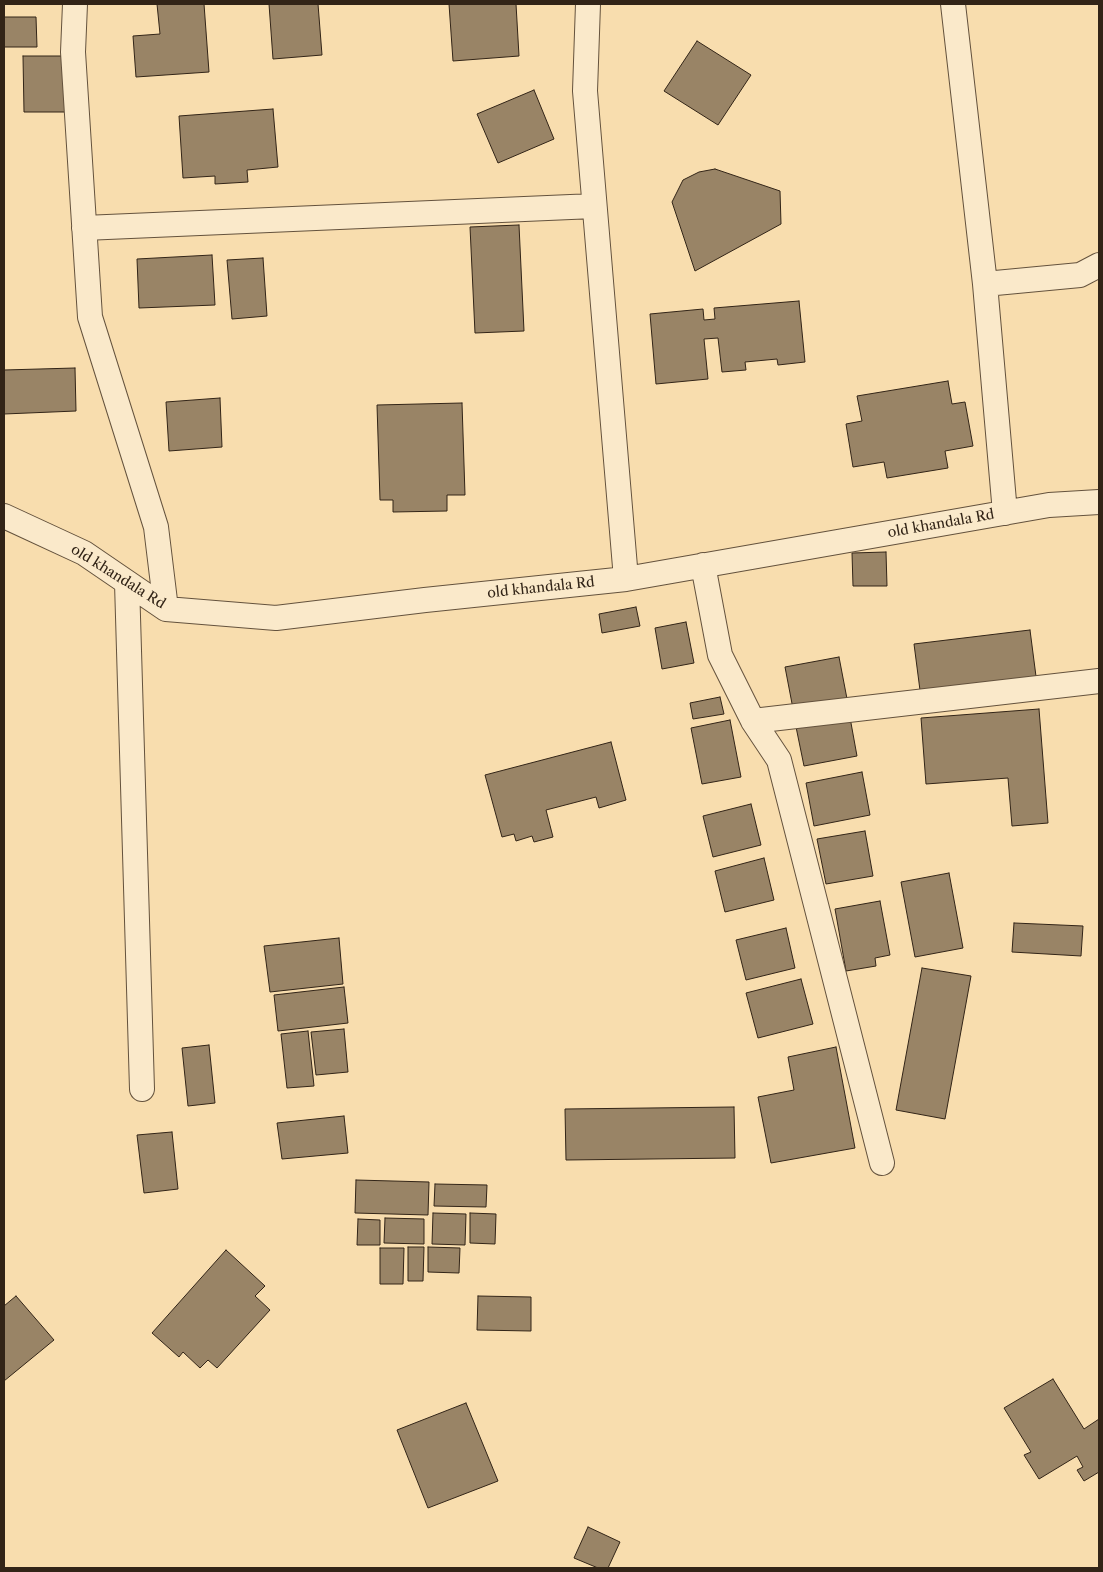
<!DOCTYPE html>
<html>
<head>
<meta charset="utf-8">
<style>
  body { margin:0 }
  #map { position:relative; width:1103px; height:1572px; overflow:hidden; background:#f8ddae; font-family:"Libre Caslon Text",serif }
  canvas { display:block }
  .frame { position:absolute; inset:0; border:5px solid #322417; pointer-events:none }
</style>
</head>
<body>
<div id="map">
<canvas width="1103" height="1572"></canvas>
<div class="frame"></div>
</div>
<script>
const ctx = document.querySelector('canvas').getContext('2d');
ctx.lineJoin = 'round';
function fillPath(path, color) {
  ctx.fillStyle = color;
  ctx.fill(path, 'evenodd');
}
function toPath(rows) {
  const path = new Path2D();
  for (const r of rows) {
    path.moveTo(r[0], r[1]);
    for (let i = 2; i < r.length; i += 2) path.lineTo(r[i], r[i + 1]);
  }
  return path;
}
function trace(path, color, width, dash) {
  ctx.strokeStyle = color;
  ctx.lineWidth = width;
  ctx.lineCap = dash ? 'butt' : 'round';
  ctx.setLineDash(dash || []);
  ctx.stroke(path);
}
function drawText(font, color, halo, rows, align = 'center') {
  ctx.font = font + ' "Libre Caslon Text",serif';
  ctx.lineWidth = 4;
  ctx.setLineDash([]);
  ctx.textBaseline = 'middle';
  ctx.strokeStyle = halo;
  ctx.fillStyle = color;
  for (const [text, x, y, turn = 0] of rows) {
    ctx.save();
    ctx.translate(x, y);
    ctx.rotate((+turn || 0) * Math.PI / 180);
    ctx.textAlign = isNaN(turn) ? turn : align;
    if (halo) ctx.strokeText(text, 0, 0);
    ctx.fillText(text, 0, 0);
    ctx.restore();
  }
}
const building = toPath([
  [157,4,204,4,209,72,136,77,133,36,160,34,157,4],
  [269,4,318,4,322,55,273,59,269,4],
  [449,4,516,4,519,56,453,61,449,4],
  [4,17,36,17,37,47,4,47,4,17],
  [697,41,751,75,718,125,664,91,697,41],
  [23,56,69,56,70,112,24,112,23,56],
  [534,90,554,139,498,163,477,114,534,90],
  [273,109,278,167,247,170,248,182,215,184,215,176,183,178,179,116,273,109],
  [715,169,780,191,781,224,695,271,672,202,683,180,699,172,715,169],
  [519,225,524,331,475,333,470,227,519,225],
  [212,255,215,305,139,308,137,259,212,255],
  [263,258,267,316,232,319,227,260,263,258],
  [799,301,805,362,778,365,777,359,745,362,746,370,722,372,718,338,704,339,708,379,656,384,650,314,703,309,704,320,715,319,714,308,799,301],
  [75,368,76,411,4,414,4,370,75,368],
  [948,381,952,404,965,402,973,446,945,451,948,468,887,478,884,462,853,467,846,424,862,421,857,396,948,381],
  [220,398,222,447,169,451,166,402,220,398],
  [462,403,465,495,447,495,447,511,393,512,393,500,380,500,377,405,462,403],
  [886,552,887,586,853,586,852,553,886,552],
  [636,607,640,626,602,633,599,614,636,607],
  [686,622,694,663,662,669,655,628,686,622],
  [1030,630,1037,684,921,698,914,644,1030,630],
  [839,657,848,704,794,714,785,667,839,657],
  [720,697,724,714,693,719,690,703,720,697],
  [1039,709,1048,823,1012,826,1008,778,926,784,921,718,1039,709],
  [849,712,857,756,804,766,795,722,849,712],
  [730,720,741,777,702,784,691,728,730,720],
  [611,742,626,800,599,808,596,797,546,810,553,837,534,842,532,836,516,841,514,834,502,837,485,775,611,742],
  [862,772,870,815,814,826,806,783,862,772],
  [751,804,761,845,713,857,703,816,751,804],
  [865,831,873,876,826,884,817,839,865,831],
  [764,858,774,900,725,912,715,871,764,858],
  [949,873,963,948,915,957,901,882,949,873],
  [880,901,890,955,875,958,876,966,846,971,835,909,880,901],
  [1014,923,1083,926,1081,956,1012,952,1014,923],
  [786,928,795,968,746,980,736,940,786,928],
  [339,938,343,984,270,992,264,946,339,938],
  [922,968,971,976,945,1119,896,1110,922,968],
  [801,979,813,1024,758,1038,746,993,801,979],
  [344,987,348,1023,278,1031,274,995,344,987],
  [344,1029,348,1072,316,1075,311,1032,344,1029],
  [308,1031,314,1086,287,1088,281,1034,308,1031],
  [209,1045,215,1103,188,1106,182,1048,209,1045],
  [836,1047,855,1148,771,1163,758,1097,794,1090,788,1057,836,1047],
  [734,1107,735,1158,566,1160,565,1109,734,1107],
  [344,1116,348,1153,282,1159,277,1123,344,1116],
  [172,1132,178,1189,144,1193,137,1135,172,1132],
  [356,1180,429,1182,428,1215,355,1213,356,1180],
  [435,1184,487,1185,486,1207,434,1206,435,1184],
  [433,1213,466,1214,465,1245,432,1244,433,1213],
  [470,1213,496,1214,495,1244,470,1243,470,1213],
  [385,1218,424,1219,424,1244,384,1243,385,1218],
  [358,1219,380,1220,380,1245,357,1245,358,1219],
  [408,1247,424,1247,423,1281,408,1281,408,1247],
  [428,1247,460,1248,459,1273,428,1272,428,1247],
  [380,1248,404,1248,403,1284,380,1284,380,1248],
  [226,1250,265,1286,255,1296,270,1310,217,1368,208,1360,200,1368,183,1352,179,1357,152,1333,226,1250],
  [16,1296,54,1340,4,1381,4,1306,16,1296],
  [478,1296,531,1297,531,1331,477,1330,478,1296],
  [1053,1379,1084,1429,1099,1419,1099,1472,1084,1481,1077,1470,1083,1467,1077,1456,1039,1479,1024,1455,1031,1452,1004,1408,1053,1379],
  [466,1403,498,1481,428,1508,397,1430,466,1403],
  [588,1527,620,1542,608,1568,598,1568,574,1558,588,1527]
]);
const minor = toPath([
  [75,4,73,52,90,317,156,527,166,609],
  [588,4,585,91,626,579],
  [953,4,985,284,1005,513],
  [84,228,594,206],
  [985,284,1080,275,1099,265],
  [4,516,84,553,166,609,276,618,425,600,626,579,1049,505,1099,502],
  [703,565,720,655,753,721,779,760,882,1163],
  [127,583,142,1089],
  [753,721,1099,681]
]);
const streetNames = [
  ["old khandala Rd",941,524,-10],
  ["old khandala Rd",118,577,32],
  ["old khandala Rd",541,588,-6]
];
fillPath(building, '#998466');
trace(building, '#322417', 1);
trace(minor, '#64523d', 26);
trace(minor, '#fae9ca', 24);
drawText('14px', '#322417', '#fae9ca', streetNames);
</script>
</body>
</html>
